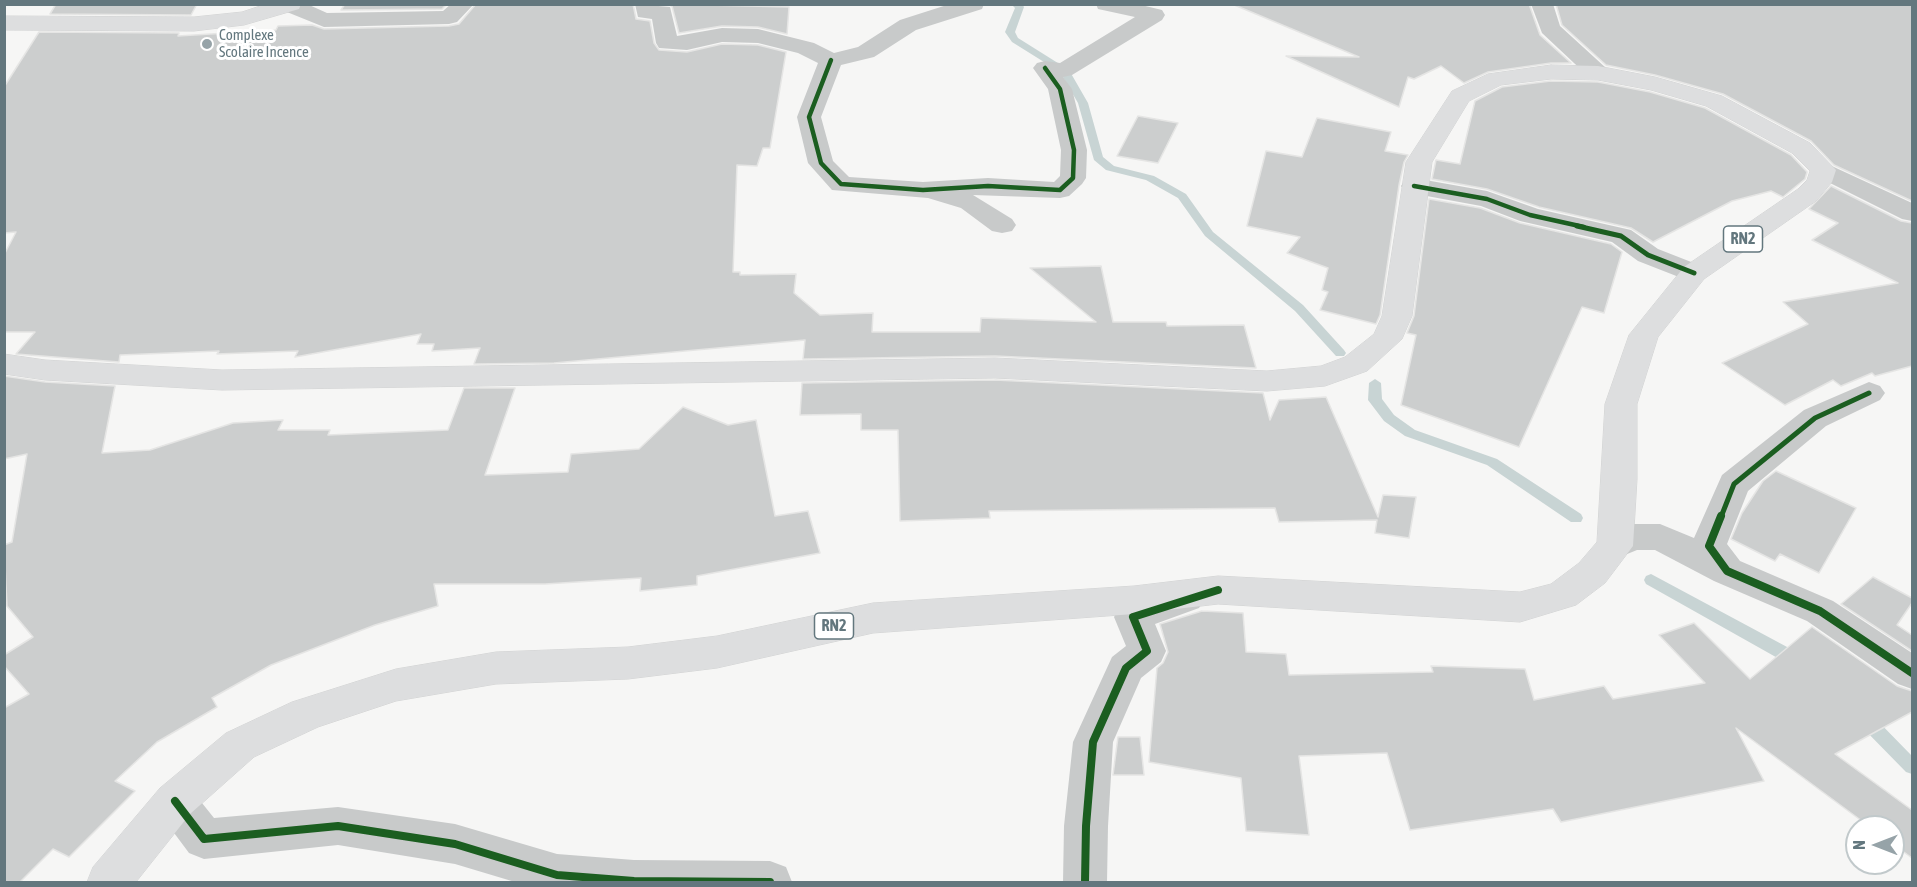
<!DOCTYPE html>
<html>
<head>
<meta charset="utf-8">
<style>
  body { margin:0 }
  #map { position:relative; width:1917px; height:887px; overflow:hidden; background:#f6f6f5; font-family:"Asap Condensed",sans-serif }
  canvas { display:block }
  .frame { position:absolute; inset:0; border:6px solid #63777e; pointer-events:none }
  .north { position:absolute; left:1845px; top:815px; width:60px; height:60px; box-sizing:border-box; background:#fff; border:2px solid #c1c9cb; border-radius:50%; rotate:270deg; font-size:16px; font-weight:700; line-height:24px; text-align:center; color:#63777e }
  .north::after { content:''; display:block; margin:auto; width:21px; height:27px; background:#96a3a8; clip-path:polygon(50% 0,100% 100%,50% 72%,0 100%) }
</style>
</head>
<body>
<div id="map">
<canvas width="1917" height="887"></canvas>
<div class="frame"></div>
<div class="north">N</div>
</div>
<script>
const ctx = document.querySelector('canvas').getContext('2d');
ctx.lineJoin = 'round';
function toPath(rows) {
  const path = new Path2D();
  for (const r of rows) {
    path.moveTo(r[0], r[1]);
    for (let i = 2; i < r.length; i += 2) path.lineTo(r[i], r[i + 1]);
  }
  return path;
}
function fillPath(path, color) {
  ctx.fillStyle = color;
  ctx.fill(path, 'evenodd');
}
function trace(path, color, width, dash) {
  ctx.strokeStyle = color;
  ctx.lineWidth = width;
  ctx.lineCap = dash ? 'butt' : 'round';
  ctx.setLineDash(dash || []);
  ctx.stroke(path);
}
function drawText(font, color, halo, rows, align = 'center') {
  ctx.font = font + ' "Asap Condensed",sans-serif';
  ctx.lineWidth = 6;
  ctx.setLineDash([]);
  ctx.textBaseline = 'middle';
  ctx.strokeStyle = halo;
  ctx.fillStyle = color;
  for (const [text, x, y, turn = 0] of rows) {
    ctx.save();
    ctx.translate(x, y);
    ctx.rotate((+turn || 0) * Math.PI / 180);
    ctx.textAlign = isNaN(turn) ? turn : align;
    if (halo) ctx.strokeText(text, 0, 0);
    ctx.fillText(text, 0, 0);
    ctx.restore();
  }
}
const stream = toPath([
  [1011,4,1022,4,1024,7,1015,32,1018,38,1069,70,1088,103,1103,157,1114,166,1154,176,1186,194,1213,232,1303,305,1344,350,1346,353,1344,356,1336,356,1295,311,1205,236,1178,198,1146,180,1106,170,1094,160,1078,103,1060,72,1012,42,1005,32,1015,8,1011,4],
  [1375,379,1381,383,1382,399,1394,415,1415,430,1497,459,1581,514,1583,518,1581,522,1571,522,1487,465,1405,436,1384,421,1368,400,1369,383,1375,379],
  [1651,574,1802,655,1804,660,1802,665,1796,666,1790,665,1646,584,1644,580,1646,576,1651,574],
  [1865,712,1871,714,1912,756,1912,774,1906,772,1859,724,1857,719,1859,714,1865,712]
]);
const building = toPath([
  [56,4,197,4,191,15,50,14,56,4],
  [345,4,447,4,442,9,341,10,345,4],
  [476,4,633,4,636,19,650,21,654,43,659,50,687,52,722,44,758,45,786,52,770,148,763,148,757,166,737,165,733,272,740,272,740,275,796,274,794,293,820,315,873,313,872,332,980,332,981,318,1096,322,1030,268,1101,266,1113,322,1166,322,1167,326,1244,325,1256,368,995,356,803,359,805,340,554,363,474,364,480,348,432,351,434,344,417,344,421,334,295,357,298,351,217,354,219,351,120,355,119,362,16,354,35,332,4,332,4,255,16,232,4,233,4,87,39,32,179,33,178,36,276,30,278,26,312,25,324,29,449,26,459,24,476,4],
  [667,4,789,7,787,34,758,27,722,26,679,33,672,6,667,4],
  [1232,4,1529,4,1540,35,1571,63,1551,63,1488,72,1464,83,1441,66,1414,79,1408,77,1399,107,1286,56,1359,57,1232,4],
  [1556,4,1912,4,1912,201,1834,165,1811,141,1723,94,1655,75,1606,65,1562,25,1556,4],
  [1551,81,1598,82,1650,92,1705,108,1791,155,1807,172,1805,179,1783,197,1771,191,1732,201,1653,242,1631,228,1539,207,1487,189,1432,179,1436,160,1460,164,1475,101,1502,87,1551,81],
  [1138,116,1178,123,1158,163,1117,156,1138,116],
  [1317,118,1391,132,1385,151,1408,155,1404,162,1399,185,1380,315,1376,324,1320,310,1328,292,1322,290,1328,268,1287,253,1300,237,1247,226,1266,151,1302,157,1317,118],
  [1831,186,1901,221,1912,223,1912,366,1875,376,1872,373,1841,386,1833,380,1785,405,1722,363,1808,324,1783,302,1898,283,1812,240,1838,223,1809,209,1831,186],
  [1429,199,1480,208,1520,223,1611,244,1622,252,1604,313,1582,307,1519,447,1401,405,1416,335,1407,333,1414,316,1429,199],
  [4,376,45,382,115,386,102,453,150,450,233,423,283,420,278,430,330,430,328,435,448,430,464,388,515,388,485,475,568,472,571,454,639,449,683,407,728,425,756,420,775,516,808,511,820,553,697,576,697,585,640,591,641,578,545,584,434,584,438,606,375,625,271,665,212,698,217,707,157,742,115,781,135,791,69,857,53,849,20,882,4,882,4,708,29,694,4,666,4,655,33,637,7,606,4,545,12,542,27,454,4,459,4,376],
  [995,380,1263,393,1270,420,1279,400,1326,397,1378,517,1383,495,1416,497,1409,538,1375,533,1377,520,1279,522,1275,508,989,511,990,518,900,521,898,430,861,430,861,414,800,415,802,383,995,380],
  [1776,471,1856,508,1819,573,1780,554,1775,561,1731,539,1742,513,1763,481,1776,471],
  [1873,577,1912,598,1912,603,1897,625,1912,635,1912,651,1841,604,1873,577],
  [1202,611,1243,613,1246,652,1286,654,1289,675,1433,672,1431,666,1525,669,1534,700,1604,686,1613,699,1705,683,1659,635,1694,623,1750,679,1812,627,1897,686,1912,691,1912,712,1835,754,1912,810,1912,858,1893,844,1893,827,1870,827,1736,728,1764,781,1561,822,1553,809,1410,830,1387,753,1299,756,1309,835,1246,831,1241,778,1149,762,1157,668,1163,663,1168,652,1160,624,1202,611],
  [1118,737,1140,737,1144,775,1113,775,1118,737]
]);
const minor = toPath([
  [307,4,327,13,443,11,451,4,474,4,457,22,449,24,324,27,282,10,279,5,307,4],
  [635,4,670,7,677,36,722,28,758,29,814,43,834,53,858,47,900,20,950,4,984,4,982,9,916,30,874,57,841,65,821,117,833,161,849,177,923,182,988,178,1054,182,1060,176,1061,150,1048,89,1033,68,1037,63,1045,61,1060,63,1135,17,1098,9,1096,4,1137,4,1162,10,1165,15,1162,20,1072,75,1063,77,1072,89,1087,150,1086,178,1082,184,1069,196,1060,198,973,195,1012,219,1016,225,1012,231,1002,233,992,231,961,208,928,198,832,190,808,163,797,117,818,63,798,53,758,43,722,42,687,50,659,48,656,43,652,19,638,17,635,4],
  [1531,4,1553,4,1560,26,1606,68,1610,73,1606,78,1590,78,1542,33,1531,4],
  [1823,162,1912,203,1912,221,1902,219,1814,175,1810,170,1814,165,1823,162],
  [1414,178,1487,191,1538,209,1631,230,1658,249,1704,267,1708,273,1704,279,1694,282,1684,279,1638,261,1612,242,1520,221,1481,206,1405,192,1401,186,1405,180,1414,178],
  [1869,382,1880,386,1885,393,1880,400,1826,426,1748,491,1727,544,1740,561,1833,601,1912,653,1912,689,1898,684,1807,621,1714,581,1655,550,1637,550,1615,559,1602,555,1597,546,1602,537,1631,524,1660,524,1694,538,1722,475,1804,410,1869,382],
  [1186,584,1199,588,1205,598,1199,608,1155,624,1166,651,1161,662,1141,678,1113,742,1108,826,1107,882,1063,882,1064,826,1073,742,1112,657,1126,646,1114,617,1120,607,1186,584],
  [175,782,190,788,214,818,338,807,455,824,557,854,634,860,770,861,786,867,792,882,515,882,455,864,338,845,204,859,189,853,160,814,154,801,160,788,175,782]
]);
const trunk = toPath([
  [266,4,301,4,299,9,244,25,194,31,4,30,4,16,194,17,242,12,266,4],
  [1551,65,1598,66,1655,77,1722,96,1810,143,1836,170,1832,182,1816,201,1704,279,1658,337,1637,404,1637,479,1633,546,1605,583,1576,605,1520,622,1218,604,1134,614,873,633,717,668,628,679,496,684,396,701,318,727,254,757,190,814,136,882,87,882,93,867,160,788,226,733,292,702,396,669,496,652,628,647,717,636,873,603,1134,586,1218,576,1520,592,1551,584,1579,563,1597,542,1605,404,1629,335,1684,267,1798,189,1807,180,1810,171,1792,153,1706,106,1651,90,1598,80,1551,79,1501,85,1469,101,1432,162,1412,316,1402,339,1367,371,1325,386,1267,391,995,378,222,390,45,380,4,374,4,354,45,360,222,370,995,358,1267,371,1321,366,1345,357,1374,334,1382,316,1406,162,1452,91,1488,74,1551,65]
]);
const cyclewayFar2 = toPath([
  [831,60,809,117,821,163,841,184,923,190,988,186,1060,190,1073,178,1074,150,1060,89,1045,68],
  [1414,186,1487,199,1530,215,1584,227]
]);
const cyclewayFar1 = toPath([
  [1577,226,1621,236,1648,255,1694,273],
  [1721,517,1734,484,1815,418,1869,393]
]);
const cycleway = toPath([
  [1721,516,1709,546,1727,571,1820,611,1912,673],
  [175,801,204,839,338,826,455,844,557,875,634,881,770,882],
  [1085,882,1086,826,1093,742,1126,668,1147,651,1133,617,1218,590]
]);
const markers = [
  [207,44,6,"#96a3a8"]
];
const farPoinames = [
  ["Complexe",219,35],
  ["Scolaire Incence",219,52]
];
const shields = [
  [1743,239,39],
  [834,626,39]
];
const shieldNames = [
  ["RN2",1743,239],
  ["RN2",834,626]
];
fillPath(stream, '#c8d4d4');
fillPath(building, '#cccece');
trace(building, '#e5e5e4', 1.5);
trace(trunk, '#d2d3d3', 1);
fillPath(minor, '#c8caca');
fillPath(trunk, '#dddedf');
trace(cyclewayFar2, '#1b5e20', 4.5);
trace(cyclewayFar1, '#1b5e20', 5);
trace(cycleway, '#1b5e20', 8);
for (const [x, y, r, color] of markers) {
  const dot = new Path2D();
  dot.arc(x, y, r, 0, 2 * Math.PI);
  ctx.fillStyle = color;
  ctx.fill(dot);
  trace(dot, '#fff', 2);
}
drawText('15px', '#63777e', '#fff', farPoinames, 'left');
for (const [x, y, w] of shields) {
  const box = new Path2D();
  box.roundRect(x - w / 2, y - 13, w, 26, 4.5);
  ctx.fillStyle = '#fff';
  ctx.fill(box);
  trace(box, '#63777e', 1.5);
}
drawText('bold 16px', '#63777e', null, shieldNames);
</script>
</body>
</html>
